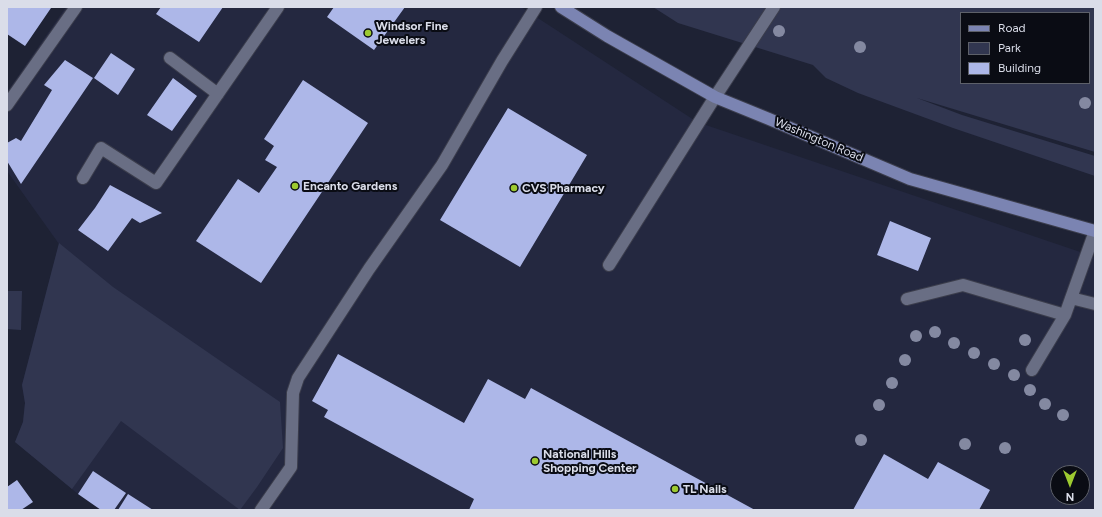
<!DOCTYPE html>
<html>
<head>
<meta charset="utf-8">
<style>
  body { margin:0 }
  #map { position:relative; width:1102px; height:517px; overflow:hidden; background:#1e2234; font-family:Figtree,sans-serif }
  canvas { display:block }
  .frame { position:absolute; inset:0; border:8px solid #dadde9; pointer-events:none }
  .legend { position:absolute; left:960px; top:12px; width:130px; height:72px; box-sizing:border-box; background:#0a0c14; border:1px solid #5d6069; margin:0; padding:5px 7px; list-style:none; font-size:12px; color:#dadde9 }
  .legend li { display:flex; align-items:center; gap:8px; height:20px }
  .legend b { width:20px; border:1px solid #5d6069 }
  .north { position:absolute; left:1050px; top:465px; width:40px; height:40px; box-sizing:border-box; background:#0a0c14; border:1px solid #5d6069; border-radius:50%; rotate:180deg; font-size:11px; font-weight:700; line-height:16px; text-align:center; color:#dadde9 }
  .north::after { content:''; display:block; margin:auto; width:14px; height:18px; background:#9dca30; clip-path:polygon(50% 0,100% 100%,50% 72%,0 100%) }
</style>
</head>
<body>
<div id="map">
<canvas width="1102" height="517"></canvas>
<div class="frame"></div>
<ul class="legend">
<li><b style="height:5px;background:#7b84b2"></b>Road</li>
<li><b style="height:11px;background:#313650"></b>Park</li>
<li><b style="height:11px;background:#adb7e8"></b>Building</li>
</ul>
<div class="north">N</div>
</div>
<script>
const ctx = document.querySelector('canvas').getContext('2d');
ctx.lineJoin = 'round';
function fillPath(path, color) {
  ctx.fillStyle = color;
  ctx.fill(path, 'evenodd');
}
function toPath(rows) {
  const path = new Path2D();
  for (const r of rows) {
    path.moveTo(r[0], r[1]);
    for (let i = 2; i < r.length; i += 2) path.lineTo(r[i], r[i + 1]);
  }
  return path;
}
function trace(path, color, width, dash) {
  ctx.strokeStyle = color;
  ctx.lineWidth = width;
  ctx.lineCap = dash ? 'butt' : 'round';
  ctx.setLineDash(dash || []);
  ctx.stroke(path);
}
function drawText(font, color, halo, rows, align = 'center') {
  ctx.font = font + ' Figtree,sans-serif';
  ctx.lineWidth = 4;
  ctx.setLineDash([]);
  ctx.textBaseline = 'middle';
  ctx.strokeStyle = halo;
  ctx.fillStyle = color;
  for (const [text, x, y, turn = 0] of rows) {
    ctx.save();
    ctx.translate(x, y);
    ctx.rotate((+turn || 0) * Math.PI / 180);
    ctx.textAlign = isNaN(turn) ? turn : align;
    if (halo) ctx.strokeText(text, 0, 0);
    ctx.fillText(text, 0, 0);
    ctx.restore();
  }
}
const built = toPath([
  [66,7,521,7,697,122,1095,257,1095,510,101,510,78,494,15,442,23,422,25,403,22,385,59,244,7,171,7,92],
  [1058,473,1082,473,1082,497,1058,497]
]);
const green = toPath([
  [653,7,1095,7,1095,152,917,98,962,115,1095,156,1095,176,953,128,858,93,826,78,813,65,678,23],
  [961,13,1089,13,1089,83,961,83],
  [59,243,113,287,280,402,283,448,257,487,240,510,121,421,72,489,15,442,23,422,25,403,22,385],
  [7,291,22,291,21,330,7,329]
]);
const building = toPath([
  [7,7,49,7,51,8,25,46,7,34],
  [161,7,223,7,199,42,156,14],
  [334,7,405,7,374,50,327,17],
  [111,53,135,69,118,95,94,78],
  [65,60,93,78,21,184,7,161,7,143,16,138,21,141,52,90,44,85],
  [173,78,197,96,172,131,147,115],
  [303,80,368,123,261,283,196,241,238,179,259,193,277,167,265,160,274,146,264,139],
  [508,108,587,155,520,267,440,220],
  [110,185,162,213,140,223,132,218,108,251,78,230,95,208],
  [890,221,931,238,918,271,877,255],
  [338,354,464,423,488,379,525,399,531,388,755,510,469,510,474,499,324,417,328,410,312,401],
  [884,454,928,479,938,462,990,490,979,510,853,510],
  [93,471,126,493,114,510,101,510,78,494],
  [17,480,33,502,21,510,7,510,7,487],
  [128,494,153,510,118,510]
]);
const minor = toPath([
  [170,58,218,94],
  [7,105,76,7],
  [83,178,101,148,156,183,278,7],
  [609,265,715,97,774,7],
  [1071,298,1095,304],
  [907,299,963,285,1065,315],
  [1032,370,1065,315,1095,231],
  [261,510,291,467,293,393,298,378,369,269,442,165,502,61,536,7]
]);
const major = toPath([
  [561,7,607,36,715,97,769,119,910,179,1095,231]
]);
const trees = [
  [779,31],
  [860,47],
  [1085,103],
  [935,332],
  [916,336],
  [1025,340],
  [954,343],
  [974,353],
  [905,360],
  [994,364],
  [1014,375],
  [892,383],
  [1030,390],
  [1045,404],
  [879,405],
  [1063,415],
  [861,440],
  [965,444],
  [1005,448]
];
const markers = [
  [368,33,4,"#9dca30"],
  [295,186,4,"#9dca30"],
  [514,188,4,"#9dca30"],
  [535,461,4,"#9dca30"],
  [675,489,4,"#9dca30"]
];
const poiNames = [
  ["Windsor Fine",376,26],
  ["Jewelers",376,40],
  ["Encanto Gardens",303,186],
  ["CVS Pharmacy",522,188],
  ["National Hills",543,454],
  ["Shopping Center",543,468],
  ["TL Nails",683,489]
];
const streetNames = [
  ["Washington Road",819,140,23]
];
fillPath(built, '#242840');
fillPath(green, '#313650');
fillPath(building, '#adb7e8');
trace(minor, '#3b3d4c', 14);
trace(major, '#3b3d4c', 14);
trace(minor, '#696e84', 12);
trace(major, '#7b84b2', 12);
ctx.fillStyle = '#8489a1';
for (const [x, y] of trees) {
  ctx.beginPath();
  ctx.arc(x, y, 6, 0, 2 * Math.PI);
  ctx.fill();
}
for (const [x, y, r, color] of markers) {
  const dot = new Path2D();
  dot.arc(x, y, r, 0, 2 * Math.PI);
  ctx.fillStyle = color;
  ctx.fill(dot);
  trace(dot, '#0a0c14', 1.5);
}
drawText('bold 12px', '#dadde9', '#0a0c14', poiNames, 'left');
drawText('12px', '#dadde9', '#0a0c14', streetNames);
</script>
</body>
</html>
